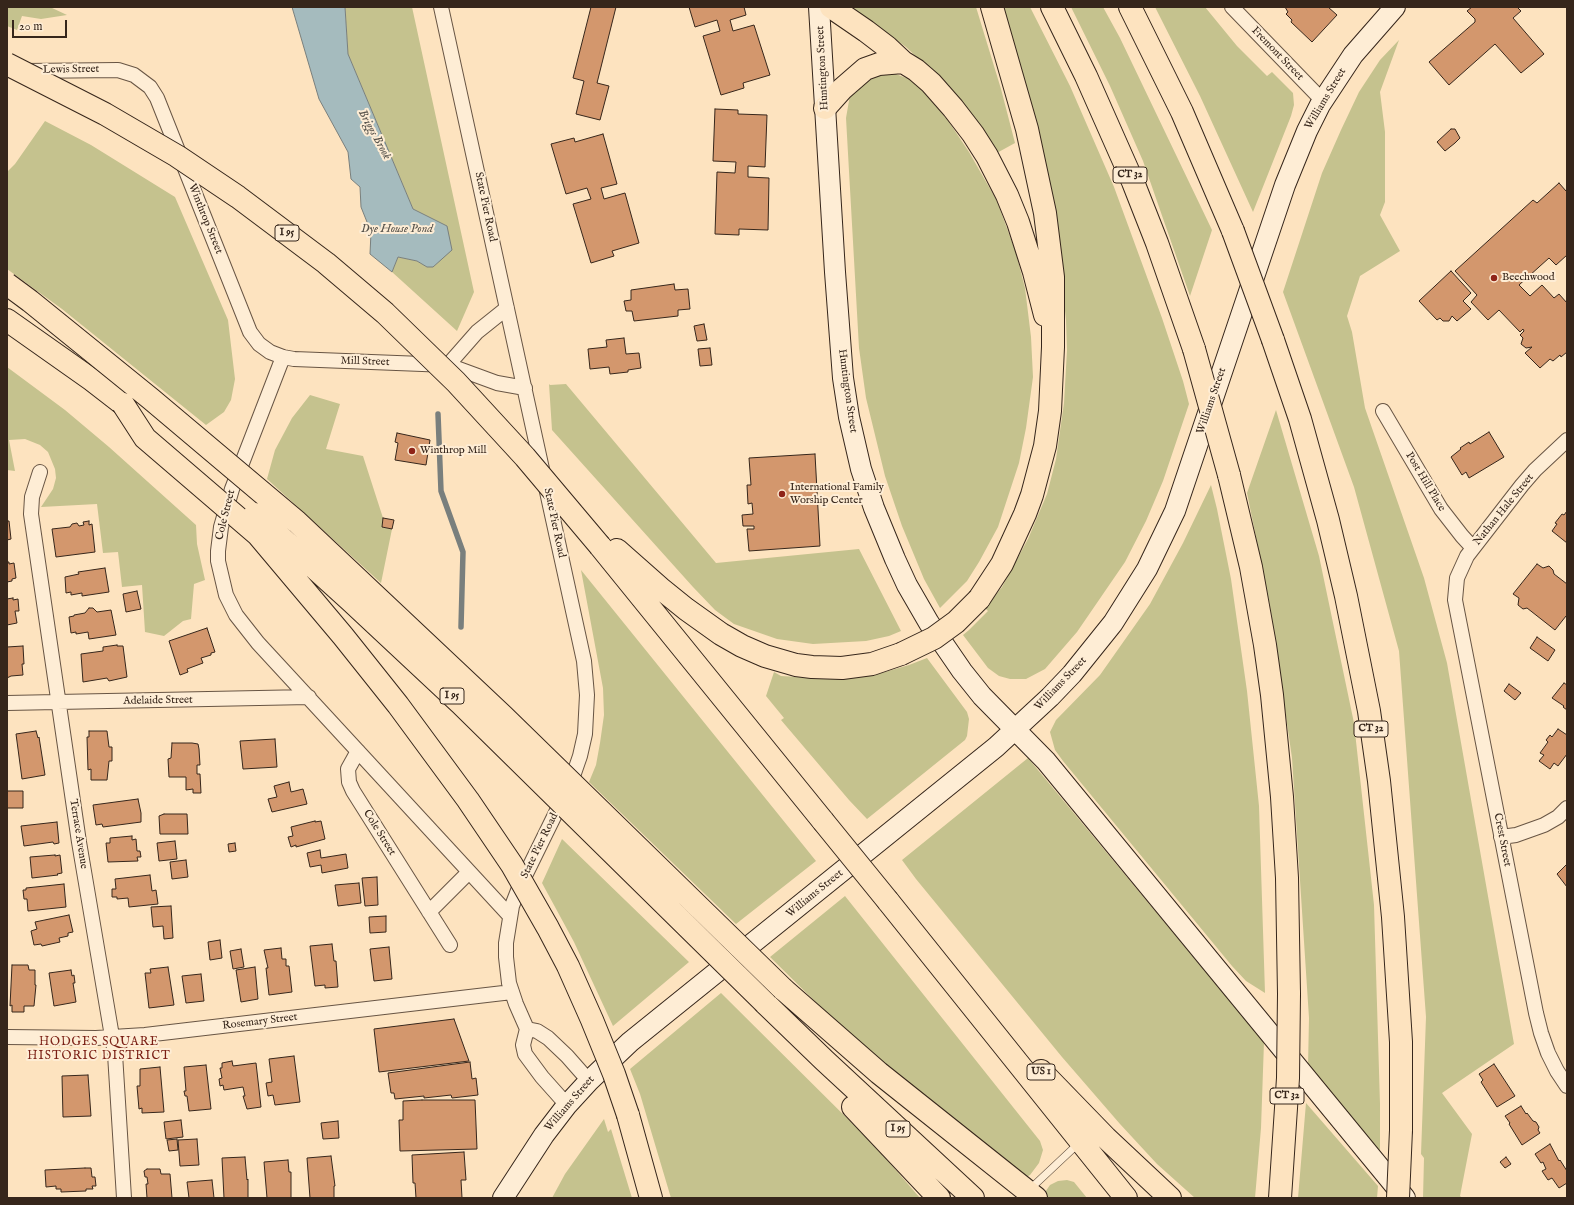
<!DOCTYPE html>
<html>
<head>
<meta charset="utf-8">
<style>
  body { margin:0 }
  #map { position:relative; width:1574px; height:1205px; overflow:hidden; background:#fde3bf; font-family:"IM FELL English",serif }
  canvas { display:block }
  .frame { position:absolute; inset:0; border:8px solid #36261b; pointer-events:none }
  .scale { position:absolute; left:12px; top:20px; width:55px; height:18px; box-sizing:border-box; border:2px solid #36261b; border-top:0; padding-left:5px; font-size:12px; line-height:14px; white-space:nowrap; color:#36261b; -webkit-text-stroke:3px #feedd5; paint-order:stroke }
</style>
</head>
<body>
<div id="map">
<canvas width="1574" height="1205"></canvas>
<div class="frame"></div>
<div class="scale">20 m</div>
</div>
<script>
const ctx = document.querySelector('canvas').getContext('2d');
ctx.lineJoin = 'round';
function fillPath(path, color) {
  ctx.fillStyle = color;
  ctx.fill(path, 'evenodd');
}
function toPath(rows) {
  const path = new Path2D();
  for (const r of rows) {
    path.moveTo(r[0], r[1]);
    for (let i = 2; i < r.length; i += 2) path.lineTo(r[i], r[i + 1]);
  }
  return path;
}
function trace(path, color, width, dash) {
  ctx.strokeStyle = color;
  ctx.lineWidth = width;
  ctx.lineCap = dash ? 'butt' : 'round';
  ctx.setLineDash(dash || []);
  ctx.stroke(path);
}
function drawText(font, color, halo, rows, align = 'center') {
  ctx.font = font + ' "IM FELL English",serif';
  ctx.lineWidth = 4;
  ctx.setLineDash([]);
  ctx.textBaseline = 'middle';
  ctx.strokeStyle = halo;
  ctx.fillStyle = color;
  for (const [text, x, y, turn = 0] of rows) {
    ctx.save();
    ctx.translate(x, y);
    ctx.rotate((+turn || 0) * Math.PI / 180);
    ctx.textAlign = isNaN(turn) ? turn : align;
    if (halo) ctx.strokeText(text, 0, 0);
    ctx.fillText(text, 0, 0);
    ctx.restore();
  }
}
const green = toPath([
  [7,7,50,7,67,15,41,19,22,16,17,30,7,26],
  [345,7,412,7,474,292,457,331,392,272,398,257,417,261,427,267,433,267,438,262,447,226,413,209,348,54],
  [851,7,976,7,1001,89,1015,143,995,154,938,77,906,47],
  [1002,7,1030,7,1070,86,1114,187,1162,318,1183,381,1189,404,1163,481,1146,521,1125,562,1077,632,1045,669,1026,679,1010,679,999,676,988,668,963,635,969,630,988,611,985,608,1002,587,1028,539,1047,494,1056,459,1064,403,1067,350,1066,320,1058,246,1039,143,1022,70],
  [1071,7,1103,7,1120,38,1212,230,1190,296,1143,161,1110,86],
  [1155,7,1205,7,1237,46,1267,76,1272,72,1293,93,1294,105,1291,116,1253,212,1200,96],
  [1399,40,1380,92,1385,132,1385,202,1380,215,1400,251,1360,276,1347,316,1352,332,1365,408,1424,578,1447,663,1514,1044,1442,1093,1472,1134,1460,1196,1462,1198,1423,1198,1424,1158,1421,1154,1426,1017,1399,651,1354,487,1283,292,1322,173,1341,130,1359,92,1380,60],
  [893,73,909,79,921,89,947,119,969,152,997,201,1016,253,1025,288,1031,337,1033,377,1026,428,1019,463,998,527,979,562,967,581,940,608,924,579,902,526,885,476,866,398,859,348,846,118,850,95,860,82,876,74],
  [45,121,91,145,175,197,228,320,235,379,231,400,224,412,206,425,62,309,7,269,7,172,15,164],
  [7,367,65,410,109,447,196,525,197,544,205,580,194,584,191,619,183,621,164,636,145,632,142,585,122,587,118,552,103,553,97,504,41,507,53,489,56,478,55,469,48,452,40,445,25,439,9,440,15,471,7,470],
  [549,384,550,385,566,384,716,563,859,549,901,631,889,636,866,641,813,644,777,639,734,624,715,610,693,587,552,430],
  [310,395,340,404,326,449,363,456,383,518,382,527,392,529,381,583,267,479,275,450,292,418],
  [1276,410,1319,556,1354,723,1374,905,1380,1104,1380,1151,1308,1066,1309,1018,1292,758,1270,606,1247,493],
  [1211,485,1217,509,1231,579,1247,691,1259,806,1265,993,1246,981,1232,966,1063,761,1055,750,1050,732,1056,720,1100,675,1150,604,1183,543],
  [581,570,816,861,736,924,589,782,596,765,600,743,604,715,603,688],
  [927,658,967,712,969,719,967,736,965,740,867,819,849,800,781,720,784,718,766,696,774,672,781,676,833,679,878,674,909,665],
  [1028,758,1264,1042,1261,1128,1255,1198,1195,1198,1157,1164,1120,1124,1062,1057,916,879,902,860],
  [562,839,689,962,613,1026,574,942,542,883],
  [845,896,1040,1141,1043,1150,1039,1163,1030,1175,1016,1183,989,1173,770,957],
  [721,993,876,1147,920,1198,671,1198,640,1094,630,1069],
  [1306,1103,1378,1186,1377,1198,1298,1198],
  [604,1119,608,1132,611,1129,632,1198,552,1198,565,1174],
  [1067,1180,1074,1182,1087,1198,1041,1198,1050,1185,1058,1181]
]);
const water = toPath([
  [292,7,345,7,348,54,413,209,447,226,452,250,433,267,427,267,417,261,398,257,392,272,370,254,371,232,361,207,360,187,351,179,348,152,319,99,292,7]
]);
const stream = toPath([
  [438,414,441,491,463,552,461,627]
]);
const building = toPath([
  [591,7,616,7,597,83,609,86,600,120,576,114,584,81,573,78,591,7],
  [689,7,744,7,746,15,730,20,733,31,754,25,770,75,743,83,744,88,721,95,703,36,720,31,717,20,695,27,689,7],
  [1285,7,1328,7,1337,15,1312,42,1291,22,1292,20,1286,14,1288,12,1285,7],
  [1472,7,1517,7,1521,11,1513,18,1544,54,1521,73,1495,44,1449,85,1429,62,1475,22,1475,19,1467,11,1472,7],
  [715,109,738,110,738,114,767,115,765,167,748,166,748,177,769,178,768,230,739,229,739,235,715,234,717,172,735,173,736,162,713,161,715,109],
  [1451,129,1455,129,1460,138,1455,143,1445,151,1437,142,1451,129],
  [603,134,617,184,601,188,604,199,625,193,639,243,612,251,614,256,591,263,573,204,591,199,587,188,566,194,551,144,574,138,575,142,603,134],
  [1559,183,1566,191,1567,191,1567,255,1556,265,1549,258,1519,285,1530,296,1542,285,1554,298,1559,294,1567,303,1567,352,1561,357,1560,355,1553,361,1550,359,1540,368,1525,353,1532,347,1526,348,1521,344,1523,338,1520,335,1524,331,1523,329,1520,332,1499,310,1488,320,1471,302,1477,295,1455,271,1533,200,1537,203,1559,183],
  [1451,271,1471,293,1463,301,1471,309,1457,321,1452,316,1449,321,1443,321,1440,318,1437,320,1419,301,1451,271],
  [674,284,675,290,688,289,690,309,678,310,678,316,634,321,632,311,626,311,624,301,631,300,631,290,674,284],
  [704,324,707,340,697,341,694,326,704,324],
  [624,338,626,354,639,353,641,368,628,370,628,372,610,374,609,367,590,369,588,349,607,347,606,340,624,338],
  [710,348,712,365,700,366,698,349,710,348],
  [1489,432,1504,457,1469,478,1466,472,1462,475,1451,457,1461,449,1460,448,1469,442,1470,444,1489,432],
  [397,433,430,440,426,465,395,460,398,443,395,442,397,433],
  [815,454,820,546,749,551,747,529,754,529,754,526,743,526,742,515,753,514,752,503,748,504,747,485,751,485,749,458,815,454],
  [1567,511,1567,543,1552,531,1557,524,1555,523,1562,514,1564,515,1567,511],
  [383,518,394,520,392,529,382,527,383,518],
  [7,521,9,521,11,539,7,540,7,521],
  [89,521,89,525,92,524,95,552,56,557,52,529,70,527,72,524,77,523,79,526,84,525,83,522,89,521],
  [7,562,9,562,9,564,14,563,16,578,12,579,12,581,7,582,7,562],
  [1537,564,1543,568,1549,566,1553,570,1554,574,1567,584,1567,617,1566,616,1555,630,1527,608,1523,609,1518,605,1519,598,1513,594,1537,564],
  [105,568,109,592,82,596,82,593,71,595,71,592,66,593,65,577,79,574,78,572,105,568],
  [137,591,141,609,126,612,123,594,137,591],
  [13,598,13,600,18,599,19,611,15,611,17,623,7,625,7,599,13,598],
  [89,608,93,608,97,612,111,610,116,635,89,639,88,632,76,634,76,632,71,633,69,617,74,616,74,615,85,613,89,608],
  [207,628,215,652,211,653,211,655,201,658,203,663,187,669,188,672,180,675,169,641,207,628],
  [1537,637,1555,650,1548,661,1530,648,1537,637],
  [117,645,117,646,123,646,127,677,109,681,107,678,83,682,81,654,103,651,103,647,117,645],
  [23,646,24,664,22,664,23,675,11,676,7,678,7,647,23,646],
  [1564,683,1567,685,1567,710,1563,707,1564,706,1552,698,1564,683],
  [1509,684,1521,693,1515,700,1504,691,1509,684],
  [1558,729,1567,735,1567,754,1558,766,1554,763,1550,769,1539,761,1544,755,1540,753,1548,742,1546,740,1550,735,1552,737,1558,729],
  [36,731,38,738,39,737,45,775,22,779,16,734,36,731],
  [89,731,107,731,109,747,112,747,112,761,109,761,107,780,91,780,91,769,88,770,87,737,89,737,89,731],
  [275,739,277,767,243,769,240,741,275,739],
  [172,743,192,743,198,744,199,749,200,765,197,765,197,774,200,774,201,793,193,793,193,789,186,790,186,777,169,777,168,759,171,758,172,743],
  [289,782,291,792,303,789,307,804,272,812,268,799,277,797,274,786,289,782],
  [7,791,23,791,23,808,7,808,7,791],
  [138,799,141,813,141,822,103,827,102,824,96,825,93,805,138,799],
  [164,814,187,814,188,834,160,834,159,816,164,814],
  [315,821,315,822,321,821,325,839,296,847,296,845,291,847,288,837,293,836,291,827,315,821],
  [57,822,59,843,54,844,53,842,24,846,21,826,57,822],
  [132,836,132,840,136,839,137,851,140,851,141,857,137,857,138,861,108,862,106,843,110,843,110,838,132,836],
  [175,841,177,859,159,861,157,843,175,841],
  [235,843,236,851,229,852,228,844,235,843],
  [320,850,321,858,346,854,348,868,322,873,321,865,310,867,307,853,320,850],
  [55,855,55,856,60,855,62,873,57,874,58,875,32,878,30,857,55,855],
  [186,860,188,877,172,879,170,862,186,860],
  [1567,864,1567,887,1557,874,1567,864],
  [150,875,152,891,156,890,158,904,129,907,128,898,117,899,117,897,112,897,112,889,116,889,115,879,150,875],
  [377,877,378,905,365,906,362,878,377,877],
  [359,883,361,903,338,906,335,885,359,883],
  [64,884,66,907,28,911,27,899,24,899,23,890,26,890,26,888,64,884],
  [171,906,173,938,164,939,163,926,153,927,151,907,171,906],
  [69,915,73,932,68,933,68,936,59,938,60,942,42,946,41,944,34,945,31,931,37,929,35,922,69,915],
  [386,916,386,932,370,933,369,917,386,916],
  [220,940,222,958,210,960,208,942,220,940],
  [332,944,334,961,336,961,338,987,325,988,325,985,315,986,310,946,332,944],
  [389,947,392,979,374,981,370,949,389,947],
  [281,948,282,959,286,959,286,966,289,966,292,992,269,995,266,968,268,968,264,950,281,948],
  [241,949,244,967,233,969,230,951,241,949],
  [12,965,28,965,29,970,35,970,35,985,36,985,34,1006,24,1006,24,1012,12,1012,12,1005,10,1006,12,965],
  [168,967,174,1005,149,1008,145,973,151,973,150,969,168,967],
  [255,967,258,999,241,1002,236,970,255,967],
  [71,970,72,976,74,975,75,983,73,983,76,1002,54,1006,49,973,71,970],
  [201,974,204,1001,186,1003,182,976,201,974],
  [454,1019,469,1061,379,1072,374,1029,454,1019],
  [294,1056,300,1102,275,1105,273,1095,268,1096,266,1083,272,1082,269,1059,294,1056],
  [232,1061,233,1066,256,1063,261,1107,247,1109,243,1096,245,1096,243,1087,224,1090,223,1085,220,1086,219,1079,222,1078,220,1068,222,1068,222,1063,232,1061],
  [470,1062,472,1079,476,1078,478,1095,452,1098,451,1095,424,1098,424,1096,395,1099,394,1093,391,1093,388,1073,470,1062],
  [1494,1064,1515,1096,1497,1107,1481,1082,1483,1080,1479,1074,1494,1064],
  [206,1065,211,1109,189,1111,187,1096,185,1096,184,1091,186,1091,184,1067,206,1065],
  [160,1067,164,1112,142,1113,142,1108,139,1109,137,1086,140,1086,140,1069,160,1067],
  [88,1075,91,1116,63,1117,62,1076,88,1075],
  [422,1100,475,1100,477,1149,400,1151,399,1120,403,1120,403,1101,422,1100],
  [1521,1106,1526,1114,1527,1113,1533,1121,1536,1122,1539,1127,1538,1130,1540,1133,1522,1145,1509,1124,1510,1123,1505,1116,1521,1106],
  [181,1120,183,1137,166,1139,164,1122,181,1120],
  [338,1121,339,1138,323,1139,321,1123,338,1121],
  [177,1139,178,1150,169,1151,167,1140,177,1139],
  [197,1139,199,1165,180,1166,178,1140,197,1139],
  [1550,1144,1559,1161,1560,1160,1567,1171,1567,1183,1559,1188,1552,1178,1548,1180,1542,1171,1546,1169,1543,1162,1541,1163,1535,1154,1550,1144],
  [464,1152,466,1180,461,1180,462,1198,416,1198,415,1183,413,1183,412,1155,464,1152],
  [331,1156,335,1186,334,1186,334,1198,310,1198,307,1158,331,1156],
  [245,1157,247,1180,248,1179,248,1198,224,1198,222,1158,245,1157],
  [1506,1157,1511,1164,1505,1168,1500,1162,1506,1157],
  [288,1160,289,1172,291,1172,291,1198,267,1198,264,1162,288,1160],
  [85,1168,91,1168,92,1177,95,1177,96,1186,92,1186,93,1189,86,1189,86,1191,61,1192,61,1189,56,1189,56,1186,46,1187,45,1170,85,1168],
  [147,1169,160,1169,161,1174,170,1174,172,1198,147,1198,146,1184,148,1184,147,1177,145,1177,144,1171,147,1169],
  [212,1180,214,1198,189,1198,187,1182,212,1180]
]);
const lane = toPath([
  [1029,1190,1079,1143]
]);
const street = toPath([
  [441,7,584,661,587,695,585,734,580,756,571,782,519,888,512,906,506,943,506,957,509,983,516,1004,527,1029,523,1045,525,1054,542,1077,567,1105],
  [1232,7,1323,101],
  [25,71,118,70,134,75,150,87,157,98,250,332,259,344,270,352,283,357,294,359,448,365,497,383,525,388],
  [283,357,232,489,221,527,218,551,218,561,226,595,236,615,258,643,510,916],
  [448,365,477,332,507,308],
  [1383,411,1441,509,1462,536,1473,548],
  [1567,440,1535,470,1522,485,1467,556,1457,578,1455,600,1536,1013,1541,1033,1548,1053,1557,1071,1567,1086],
  [40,472,32,497,31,514,79,842,115,1054,124,1198],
  [7,703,309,697],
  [358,751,348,769,349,782,353,791,450,945],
  [1501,837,1516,835,1544,825,1558,817,1567,808],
  [429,912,469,872],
  [527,1029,537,1031,548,1038,567,1056,589,1081],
  [7,1037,96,1038,145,1035,512,992]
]);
const secondary = toPath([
  [819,7,835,272,843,378,849,417,861,469,874,508,895,559,907,585,929,623,962,671,982,696,1046,761,1405,1198],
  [503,1198,544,1135,567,1105,589,1081,630,1042,996,747,1050,697,1072,674,1113,623,1147,569,1175,511,1285,185,1307,131,1320,105,1353,55,1395,7]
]);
const primary = toPath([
  [1052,7,1086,76,1133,182,1157,243,1194,349],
  [1130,7,1182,112,1233,231],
  [1273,340,1300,419,1328,520,1346,596,1369,711,1379,781,1393,917,1401,1042,1401,1130],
  [1229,475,1251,567,1265,645,1272,695,1282,797,1287,878,1289,994]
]);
const highway = toPath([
  [831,7,866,31,887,47,903,62,916,70,931,83,953,108,973,134,987,156,1007,195,1018,222,1034,272,1045,315],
  [825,108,842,89,865,69,879,64,903,62],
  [7,320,92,380,123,404],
  [600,546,823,821],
  [617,550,660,588,686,609,721,634,742,646,765,656,796,665,812,667,842,668,872,664,901,654],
  [979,599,1002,564,1025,514,1032,495,1045,446,1050,411,1053,347,1053,277,1045,213,1027,129,992,7],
  [888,901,1126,1198],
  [783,989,879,1073,1036,1198],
  [765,1003,824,1060,973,1198],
  [1041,1071,1106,1138,1170,1198],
  [853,1107,939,1198],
  [628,1115,651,1198]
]);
const primaryBridge = toPath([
  [1233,231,1273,340],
  [1194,349,1229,475],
  [1280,1198,1288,1078,1289,994],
  [1398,1198,1401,1130]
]);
const highwayBridge = toPath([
  [7,64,105,114,177,156,238,197,326,263,385,313,456,382,525,457,600,546],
  [7,284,30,301,151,399,297,522,503,716,783,989],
  [123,404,145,438,258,535,343,636,398,705,468,800,512,865,548,928,568,966,592,1020,614,1074,628,1115],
  [255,514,351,601,460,703,765,1003],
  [901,654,934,638,956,622,979,599],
  [823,821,888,901]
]);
const markers = [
  [1494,278,4,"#8f2418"],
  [412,451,4,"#8f2418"],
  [782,494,4,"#8f2418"]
];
const shields = [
  [1130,175,34],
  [287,233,24],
  [452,696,24],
  [1371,729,34],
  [1041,1072,28],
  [1287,1096,34],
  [898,1129,24]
];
const shieldNames = [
  ["CT 32",1130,175],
  ["I 95",287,233],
  ["I 95",452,696],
  ["CT 32",1371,729],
  ["US 1",1041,1072],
  ["CT 32",1287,1096],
  ["I 95",898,1129]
];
const streetNames = [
  ["Fremont Street",1277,54,46],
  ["Huntington Street",823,68,-93],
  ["Lewis Street",71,70,-1],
  ["Williams Street",1326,99,-59],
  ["State Pier Road",485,207,78],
  ["Winthrop Street",205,219,68],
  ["Mill Street",365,362,2],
  ["Huntington Street",847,391,82],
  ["Williams Street",1212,401,-71],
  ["Post Hill Place",1425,482,59],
  ["Nathan Hale Street",1504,510,-51],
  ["Cole Street",226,515,-76],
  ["State Pier Road",554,523,78],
  ["Williams Street",1061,684,-46],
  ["Adelaide Street",158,701,-1],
  ["Cole Street",379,833,58],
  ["Terrace Avenue",78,834,81],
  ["Crest Street",1502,840,79],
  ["State Pier Road",540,846,-64],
  ["Williams Street",815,894,-39],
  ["Rosemary Street",260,1022,-7],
  ["Williams Street",570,1104,-49]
];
const poiNames = [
  ["Beechwood",1502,278],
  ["Winthrop Mill",420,451],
  ["International Family",790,488],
  ["Worship Center",790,501]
];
const waterNames = [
  ["Briggs Brook",374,135,61],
  ["Dye House Pond",397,230]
];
const neighbourhoodNames = [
  ["HODGES SQUARE",99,1043],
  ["HISTORIC DISTRICT",99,1057]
];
fillPath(green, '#c5c28e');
fillPath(water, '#a5bbbe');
trace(water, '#797f7d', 1);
trace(stream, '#797f7d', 5.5);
fillPath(building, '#d3976d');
trace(building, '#36261b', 1);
trace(lane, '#685544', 8);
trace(street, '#685544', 16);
trace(secondary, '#36261b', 22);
trace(primary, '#36261b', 24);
trace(highway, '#36261b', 24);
trace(lane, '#feedd5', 7);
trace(street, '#feedd5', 14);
trace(secondary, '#feedd5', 20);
trace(primary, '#fde3bf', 22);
trace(highway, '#fde3bf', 22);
trace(primaryBridge, '#36261b', 24, []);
trace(highwayBridge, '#36261b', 24, []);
trace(primaryBridge, '#fde3bf', 22);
trace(highwayBridge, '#fde3bf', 22);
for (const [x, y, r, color] of markers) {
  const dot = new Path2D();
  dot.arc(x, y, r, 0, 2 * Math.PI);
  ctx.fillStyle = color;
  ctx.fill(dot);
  trace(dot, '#feedd5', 1.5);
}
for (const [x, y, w] of shields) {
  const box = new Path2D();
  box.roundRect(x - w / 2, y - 8, w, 16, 3);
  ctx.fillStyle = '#feedd5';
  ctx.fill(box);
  trace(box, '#36261b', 1);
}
drawText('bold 10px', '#36261b', null, shieldNames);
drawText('11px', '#36261b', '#feedd5', streetNames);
drawText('11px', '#36261b', '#feedd5', poiNames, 'left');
drawText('italic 12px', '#57534c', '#feedd5', waterNames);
ctx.letterSpacing = '1px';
drawText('12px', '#7a1f14', '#feedd5', neighbourhoodNames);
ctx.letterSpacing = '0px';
</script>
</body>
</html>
